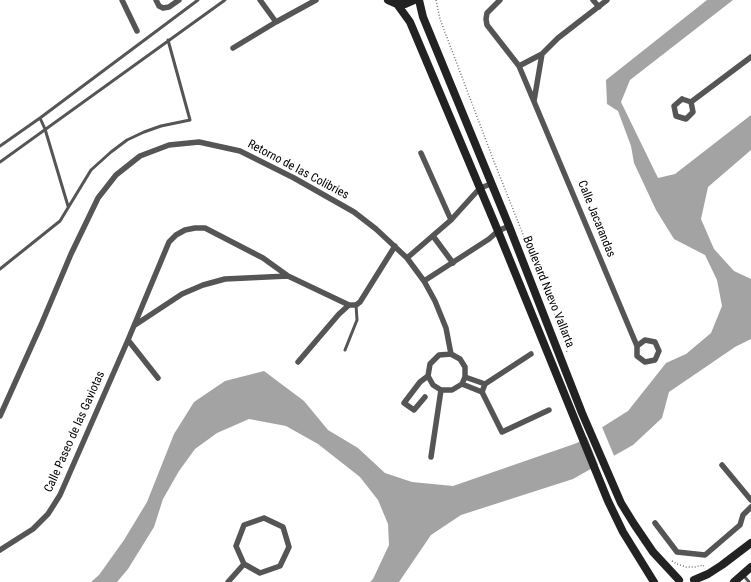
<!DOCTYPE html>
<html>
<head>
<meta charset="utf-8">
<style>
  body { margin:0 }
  canvas { display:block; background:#fff }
</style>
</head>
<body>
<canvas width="751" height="582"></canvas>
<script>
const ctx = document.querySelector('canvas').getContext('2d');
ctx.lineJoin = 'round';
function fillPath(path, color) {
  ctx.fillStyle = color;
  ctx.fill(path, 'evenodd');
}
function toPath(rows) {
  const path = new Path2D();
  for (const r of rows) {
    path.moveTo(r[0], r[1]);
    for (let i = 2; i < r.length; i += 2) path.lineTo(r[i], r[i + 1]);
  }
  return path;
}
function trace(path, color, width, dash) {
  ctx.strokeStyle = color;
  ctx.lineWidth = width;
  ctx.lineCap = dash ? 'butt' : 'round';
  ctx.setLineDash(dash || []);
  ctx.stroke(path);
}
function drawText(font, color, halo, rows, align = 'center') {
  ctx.font = font + ' "Roboto Condensed",sans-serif';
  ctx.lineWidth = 4;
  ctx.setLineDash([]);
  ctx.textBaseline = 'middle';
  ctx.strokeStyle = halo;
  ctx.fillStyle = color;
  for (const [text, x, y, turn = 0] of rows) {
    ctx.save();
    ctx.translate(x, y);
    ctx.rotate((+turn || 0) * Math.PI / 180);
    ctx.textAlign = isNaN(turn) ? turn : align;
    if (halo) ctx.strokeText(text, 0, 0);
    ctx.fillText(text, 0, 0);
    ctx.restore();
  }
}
const water = toPath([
  [707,0,733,0,630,80,621,102,658,178,675,174,751,115,751,150,708,187,701,219,714,249,734,271,751,279,751,339,735,347,669,392,662,418,633,445,573,479,461,515,431,535,399,582,370,582,373,579,389,545,388,524,378,500,360,477,318,444,286,426,249,419,217,433,195,449,179,471,163,499,154,527,128,569,117,582,91,582,99,575,124,540,147,502,174,434,194,402,225,381,264,371,304,401,328,430,358,448,385,473,412,482,453,486,577,443,628,411,666,363,686,354,711,333,722,306,717,280,705,255,674,239,656,210,634,163,631,146,618,111,607,104,606,80]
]);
const pier = toPath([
  [602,427,615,458,599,467,586,435]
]);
const path = toPath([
  [436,0,440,19,493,159,565,340,567,354],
  [672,561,677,564,686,567,695,567,703,565,705,568]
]);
const lane = toPath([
  [40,118,45,129,68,206],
  [0,146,40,118,198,0],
  [0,162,225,0],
  [0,269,60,221,91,170,111,152,127,140,144,132,161,126,190,120,168,40],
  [345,350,357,320,356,305],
  [744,576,749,582]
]);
const street = toPath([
  [122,0,137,31],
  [156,0,159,6,163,8,169,7,179,0],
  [260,0,276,22],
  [500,0,487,13,486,19,487,25,519,66,637,346,637,356,645,362,655,360,659,351,655,342,645,340,637,346],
  [593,0,599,7],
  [233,48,276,22,316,0],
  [519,66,542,54,558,38,607,0],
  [682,99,691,102,693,112,686,119,676,116,674,106,682,99],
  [534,101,542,54],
  [691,102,751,57],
  [421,153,451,220],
  [433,236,453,263],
  [407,258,451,220,480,188,491,184],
  [424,281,489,239,498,231,509,226],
  [135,325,182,294,203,285,225,279,288,276],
  [128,340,158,378],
  [298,362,339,314,349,305],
  [465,377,485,384],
  [462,384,482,392,502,432,549,410],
  [482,392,485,384,531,354],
  [425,397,414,410,404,403,420,382,428,376],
  [0,416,41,325,71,254,98,198,116,175,140,156,169,145,199,142,240,151,294,178,354,212,376,229,407,258,424,281,435,301,446,328,451,354,460,359,465,367,465,377,462,384,452,390,441,390,433,385,428,376,430,364,439,355,451,354],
  [431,457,441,390],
  [722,465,751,500],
  [264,518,283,527,289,547,280,566,260,573,244,564,236,546,244,525,264,518],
  [655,523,677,552,705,555,740,525,743,515,751,507],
  [0,550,33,529,48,514,60,495,128,340,169,242,176,235,185,230,195,228,205,228,263,258,288,276,349,305,356,305,360,302,395,246],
  [228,582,244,564]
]);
const secondary = toPath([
  [388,0,397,4,405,4,414,0],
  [419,0,423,17,509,226,582,413,621,503,634,524,653,552,679,580],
  [397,4,410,22,498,231,608,501,623,532,654,582],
  [694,580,708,574,722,565,751,543],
  [734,582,751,567]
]);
const streetNames = [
  ["Retorno de las Colibries",298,170,28],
  ["Calle Jacarandas",596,219,68],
  ["Boulevard Nuevo Vallarta",548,292,68],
  ["Calle Paseo de las Gaviotas",75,432,-66]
];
fillPath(water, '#a3a3a3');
fillPath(pier, '#fff');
trace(path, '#777', 1.5, [1, 2]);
trace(lane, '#555', 3);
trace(street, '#555', 5.5);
trace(secondary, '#222', 8);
drawText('12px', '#000', '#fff', streetNames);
</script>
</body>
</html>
